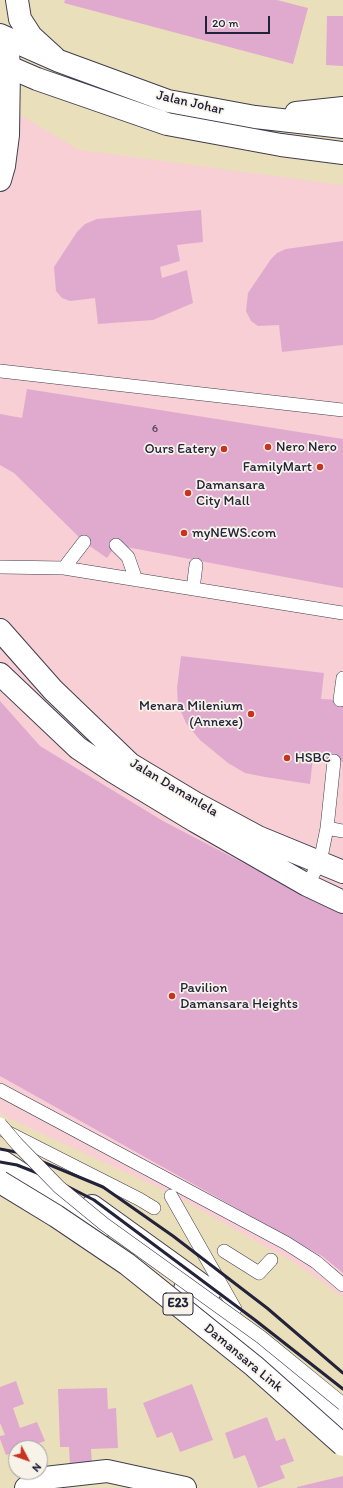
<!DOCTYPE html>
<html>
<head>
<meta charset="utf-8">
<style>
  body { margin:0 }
  #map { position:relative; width:343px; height:1488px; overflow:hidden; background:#eadfbb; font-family:Itim,sans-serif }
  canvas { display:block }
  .north { position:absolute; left:8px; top:1440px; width:40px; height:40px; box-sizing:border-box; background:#f7f3e8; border:1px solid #a29fa3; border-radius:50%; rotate:131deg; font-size:11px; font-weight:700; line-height:16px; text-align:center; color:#22223b }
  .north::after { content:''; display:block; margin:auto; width:14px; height:18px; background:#c8321e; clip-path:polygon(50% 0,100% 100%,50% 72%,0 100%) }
  .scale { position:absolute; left:205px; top:16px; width:65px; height:18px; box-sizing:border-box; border:2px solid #22223b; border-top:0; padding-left:5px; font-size:12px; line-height:14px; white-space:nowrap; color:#22223b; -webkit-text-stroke:3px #f7f3e8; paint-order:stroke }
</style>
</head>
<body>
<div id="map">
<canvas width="343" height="1488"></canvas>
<div class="north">N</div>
<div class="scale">20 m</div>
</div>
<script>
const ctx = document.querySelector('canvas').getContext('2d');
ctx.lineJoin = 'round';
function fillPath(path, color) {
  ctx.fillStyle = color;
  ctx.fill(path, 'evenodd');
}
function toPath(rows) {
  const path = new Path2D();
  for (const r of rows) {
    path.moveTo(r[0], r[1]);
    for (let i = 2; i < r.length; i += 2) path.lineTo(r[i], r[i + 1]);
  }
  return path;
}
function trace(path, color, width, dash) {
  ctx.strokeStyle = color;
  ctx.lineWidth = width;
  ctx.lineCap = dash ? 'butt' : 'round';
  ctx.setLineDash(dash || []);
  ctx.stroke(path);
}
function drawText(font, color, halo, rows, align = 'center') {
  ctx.font = font + ' Itim,sans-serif';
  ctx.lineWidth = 3.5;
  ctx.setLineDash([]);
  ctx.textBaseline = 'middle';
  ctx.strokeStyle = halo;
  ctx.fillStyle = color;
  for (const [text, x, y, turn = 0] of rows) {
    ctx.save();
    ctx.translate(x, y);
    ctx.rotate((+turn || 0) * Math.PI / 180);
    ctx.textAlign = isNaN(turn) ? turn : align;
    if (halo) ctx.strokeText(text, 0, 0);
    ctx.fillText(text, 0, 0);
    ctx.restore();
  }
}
const built = toPath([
  [0,103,79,150,343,185,343,1297,295,1263,170,1193,0,1114]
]);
const building = toPath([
  [65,0,277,0,308,8,293,64,64,3],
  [327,16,343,16,343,66,326,65],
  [201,210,203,242,177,245,180,261,160,267,162,278,187,270,193,303,153,320,98,324,95,298,70,301,62,298,56,291,54,267,77,232,85,224,97,219],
  [343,241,343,345,282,352,279,325,258,326,251,321,246,311,248,293,271,259,277,253,286,249],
  [27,389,343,439,343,588,116,545,107,558,84,542,14,473,0,465,0,414,22,418],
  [181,656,324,673,321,699,343,700,343,762,313,758,310,784,265,777,245,773,228,763,200,740,186,723,178,705,177,688],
  [0,701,40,746,163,821,343,915,343,1273,322,1256,0,1076],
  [16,1381,24,1404,13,1408,20,1428,37,1422,45,1441,25,1448,16,1448,16,1452,6,1455,0,1439,0,1436,5,1435,0,1423,0,1387],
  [192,1384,213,1440,180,1452,172,1432,157,1438,143,1403],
  [107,1388,108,1409,116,1408,118,1448,91,1449,92,1464,70,1465,69,1447,60,1447,58,1389],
  [267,1417,276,1441,285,1438,294,1461,280,1466,285,1478,258,1488,245,1455,234,1459,225,1433],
  [343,1476,343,1488,297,1488,297,1487]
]);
const service = toPath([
  [0,371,343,410],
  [116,545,128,557,136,580],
  [0,567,64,568,343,613],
  [64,568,84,542],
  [193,589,196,565],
  [340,700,343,678],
  [327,828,343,831],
  [307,885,320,862,327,828,334,761],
  [0,1090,286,1243,316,1262,343,1285],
  [5,1131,139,1199,154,1208],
  [171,1196,235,1309],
  [224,1251,259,1273,271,1260]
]);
const minor = toPath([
  [17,0,20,19,31,36,54,57],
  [0,180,4,166,8,135,9,67,7,39],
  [0,630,53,690,130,764,195,803,258,837,343,872],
  [0,674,78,748,114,772,195,821,307,885,343,902],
  [26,1488,45,1478,107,1471,185,1488]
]);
const secondary = toPath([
  [0,35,59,61,168,101,255,117,343,127],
  [0,63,37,79,167,124,281,145,343,153],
  [296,113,343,108]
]);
const motorway = toPath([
  [0,1160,101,1227],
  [92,1206,210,1291],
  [185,1289,243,1334,343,1422]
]);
const rail = toPath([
  [0,1149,21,1153,103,1187,173,1236,267,1308,343,1373],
  [0,1162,17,1165,55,1180,94,1200,255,1320,343,1389]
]);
const serviceBridge = toPath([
  [0,1124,17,1144,59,1187,104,1224,261,1337,343,1404]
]);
const motorwayBridge = toPath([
  [0,1182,56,1216,127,1264,254,1366,343,1445]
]);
const markers = [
  [268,447,4,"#c8321e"],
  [224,449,4,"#c8321e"],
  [320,467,4,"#c8321e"],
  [188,493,4,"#c8321e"],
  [184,533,4,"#c8321e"],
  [251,714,4,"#c8321e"],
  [287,758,4,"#c8321e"],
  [172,996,4,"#c8321e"]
];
const numberNames = [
  ["6",155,429]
];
const shields = [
  [178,1304,30]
];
const shieldNames = [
  ["E23",178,1304]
];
const streetNames = [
  ["Jalan Johar",190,103,13],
  ["Jalan Damanlela",174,788,31],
  ["Damansara Link",243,1358,40]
];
const poiNames = [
  ["Nero Nero",276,447],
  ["Ours Eatery",216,449,"right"],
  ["FamilyMart",312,467,"right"],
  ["Damansara",196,485],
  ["City Mall",196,501],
  ["myNEWS.com",192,533],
  ["Menara Milenium",243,706,"right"],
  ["(Annexe)",243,722,"right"],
  ["HSBC",295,758],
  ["Pavilion",180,988],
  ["Damansara Heights",180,1004]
];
fillPath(built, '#f7cfd4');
fillPath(building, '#e0aace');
trace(service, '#403e4e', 14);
trace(minor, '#403e4e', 24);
trace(secondary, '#403e4e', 24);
trace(motorway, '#403e4e', 24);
trace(service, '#fff', 13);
trace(minor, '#fff', 22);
trace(secondary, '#fff', 22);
trace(motorway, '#fff', 22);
trace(rail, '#22223b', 3);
trace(serviceBridge, '#403e4e', 14, []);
trace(motorwayBridge, '#403e4e', 24, []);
trace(serviceBridge, '#fff', 13);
trace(motorwayBridge, '#fff', 22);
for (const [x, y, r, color] of markers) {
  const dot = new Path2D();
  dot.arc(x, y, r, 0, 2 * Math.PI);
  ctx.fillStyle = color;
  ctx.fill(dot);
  trace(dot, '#f7f3e8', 1.5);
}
drawText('12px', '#524460', null, numberNames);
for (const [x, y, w] of shields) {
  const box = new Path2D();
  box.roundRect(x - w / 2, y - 11, w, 22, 3);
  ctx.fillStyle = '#f7f3e8';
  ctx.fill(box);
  trace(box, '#22223b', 1);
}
drawText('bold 13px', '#22223b', null, shieldNames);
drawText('14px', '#22223b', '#f7f3e8', streetNames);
drawText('14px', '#22223b', '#f7f3e8', poiNames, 'left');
</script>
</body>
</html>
